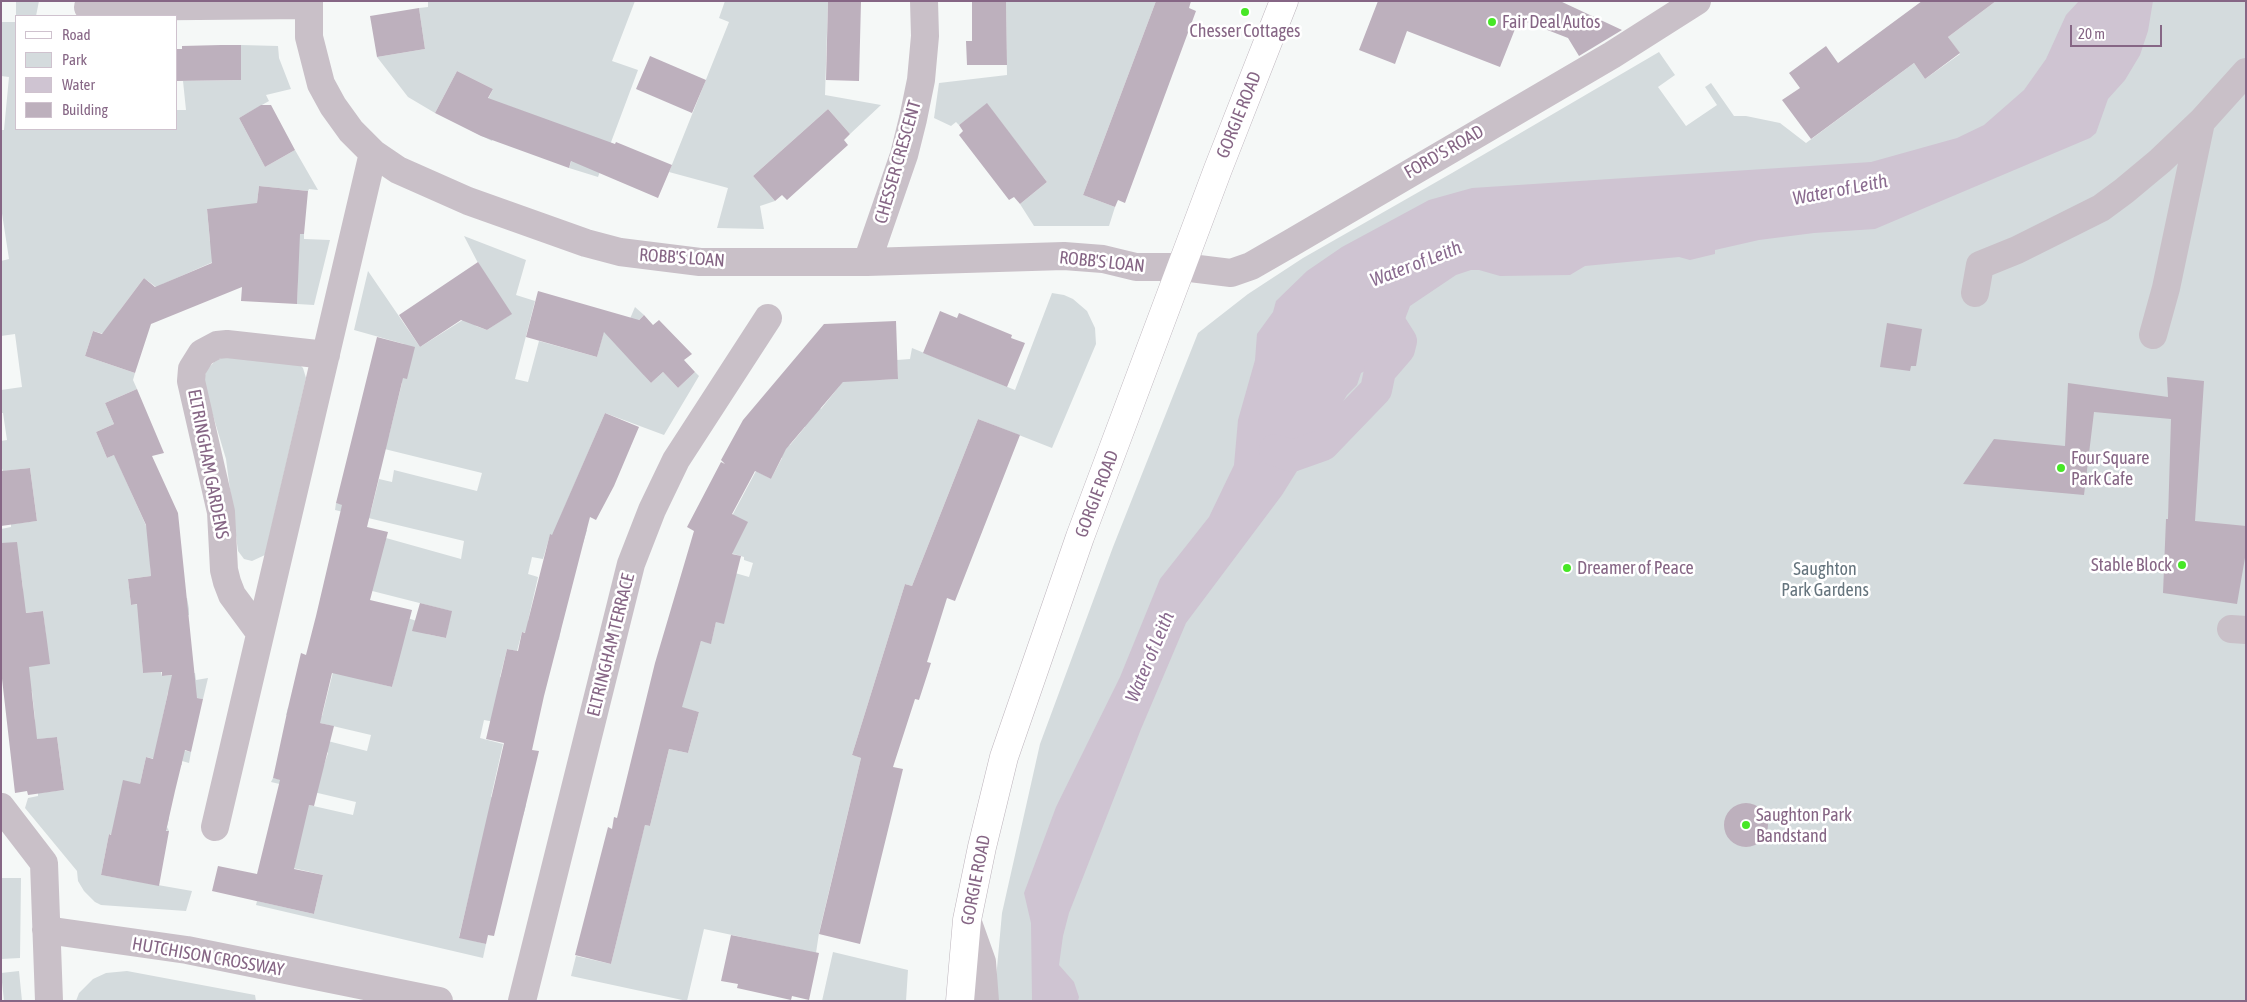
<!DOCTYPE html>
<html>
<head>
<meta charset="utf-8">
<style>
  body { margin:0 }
  #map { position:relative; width:2247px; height:1002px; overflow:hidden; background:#f5f8f7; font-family:"Asap Condensed",sans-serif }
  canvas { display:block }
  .frame { position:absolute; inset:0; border:2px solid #866685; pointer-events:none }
  .legend { position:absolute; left:15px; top:15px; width:162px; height:115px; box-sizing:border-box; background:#fff; border:1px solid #cfc2ce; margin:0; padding:6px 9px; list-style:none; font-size:15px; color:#866685 }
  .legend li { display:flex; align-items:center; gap:10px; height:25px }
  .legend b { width:25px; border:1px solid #cfc2ce }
  .scale { position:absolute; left:2070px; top:25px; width:92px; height:22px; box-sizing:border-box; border:2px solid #866685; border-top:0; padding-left:6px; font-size:15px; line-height:18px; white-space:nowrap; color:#866685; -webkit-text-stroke:4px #fff; paint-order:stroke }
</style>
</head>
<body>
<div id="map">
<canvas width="2247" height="1002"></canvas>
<div class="frame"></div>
<ul class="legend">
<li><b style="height:6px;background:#fff"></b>Road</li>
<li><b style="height:14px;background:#d4dbdd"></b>Park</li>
<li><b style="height:14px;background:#cfc4d2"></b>Water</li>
<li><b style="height:14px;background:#bdb0bd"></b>Building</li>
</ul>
<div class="scale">20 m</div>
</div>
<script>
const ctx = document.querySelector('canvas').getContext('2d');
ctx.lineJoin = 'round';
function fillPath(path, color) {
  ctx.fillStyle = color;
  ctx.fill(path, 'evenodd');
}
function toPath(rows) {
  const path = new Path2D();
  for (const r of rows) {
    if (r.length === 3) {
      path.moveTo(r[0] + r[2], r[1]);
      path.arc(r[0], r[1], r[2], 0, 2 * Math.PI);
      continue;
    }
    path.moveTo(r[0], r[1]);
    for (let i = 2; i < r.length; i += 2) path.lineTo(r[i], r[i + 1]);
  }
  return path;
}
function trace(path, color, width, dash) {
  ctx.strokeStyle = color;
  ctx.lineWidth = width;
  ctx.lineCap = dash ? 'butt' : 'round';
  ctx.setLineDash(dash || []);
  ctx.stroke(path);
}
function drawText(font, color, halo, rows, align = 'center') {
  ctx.font = font + ' "Asap Condensed",sans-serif';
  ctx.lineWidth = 5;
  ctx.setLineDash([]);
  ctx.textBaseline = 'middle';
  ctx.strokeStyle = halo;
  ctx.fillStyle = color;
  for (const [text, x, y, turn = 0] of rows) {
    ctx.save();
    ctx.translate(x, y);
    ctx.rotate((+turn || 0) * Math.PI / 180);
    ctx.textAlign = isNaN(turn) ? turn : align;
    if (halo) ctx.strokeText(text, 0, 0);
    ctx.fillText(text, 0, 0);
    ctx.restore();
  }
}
const green = toPath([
  [16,1,39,1,36,16,16,16,16,129,176,129,176,110,186,110,183,81,241,80,241,45,278,46,279,58,291,89,266,95,269,101,239,118,265,167,295,150,318,190,309,189,308,191,259,186,254,228,304,234,304,239,330,240,314,305,297,304,298,269,222,208,207,209,210,242,225,241,213,262,163,284,164,293,144,278,120,310,111,336,93,331,85,356,135,373,133,380,137,389,105,403,114,424,96,432,107,458,125,450,118,463,148,530,151,576,128,579,131,605,187,598,189,609,189,615,156,619,141,649,143,673,161,672,162,676,195,673,196,680,208,678,203,699,168,692,157,744,191,752,189,763,182,761,182,765,146,757,140,784,117,807,169,818,167,827,169,831,137,825,134,839,109,834,101,875,192,891,186,911,101,905,95,902,84,891,78,881,77,871,25,808,28,798,38,796,38,793,64,790,57,737,30,740,35,719,32,692,14,672,46,637,43,611,16,614,23,588,19,561,4,562,1,533,1,529,11,527,11,524,37,521,30,468,3,471,1,466,1,441,7,440,3,413,1,413,1,390,22,387,15,334,1,336,1,261,9,259,1,207,1,130,4,130,9,77,1,76,1,22,16,22],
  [428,1,635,1,612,61,638,70,598,177,569,168,581,133,506,105,492,141,472,131,493,89,457,71,435,113,408,97,377,57,425,49,419,8,428,7],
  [725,1,828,1,825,95,881,105,850,134,828,109,753,176,775,201,760,206,764,229,717,228,728,188,669,172,729,22,719,18],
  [1006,1,1156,1,1083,195,1115,207,1109,226,1034,226,1020,204,1047,182,987,104,959,125,956,122,951,126,934,118,939,83,1007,75],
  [1996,1,2246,1,2246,1001,994,1001,1002,913,1040,744,1113,547,1198,333,1248,294,1303,258,1452,173,1659,52,1675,75,1658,87,1686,126,1717,105,1705,87,1711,83,1734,116,1746,116,1780,123,1806,143,1914,63,1925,79,1960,54,1948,37],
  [464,236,526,260,516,295,535,301,515,379,528,382,539,341,597,357,608,315,629,321,635,307,644,315,630,328,655,364,644,375,651,383,663,372,678,388,695,372,699,376,664,435,605,413,559,520,587,530,583,543,550,535,543,559,532,557,528,574,538,577,528,621,561,629,559,640,522,632,517,651,507,649,500,677,511,680,500,723,484,720,480,738,503,744,491,797,526,805,523,816,490,809,459,937,486,944,483,958,256,905,257,901,314,914,323,875,267,862,309,805,353,815,356,802,271,782,273,778,305,785,311,762,324,765,328,753,316,738,367,751,371,735,286,715,288,708,322,716,333,672,392,687,396,670,386,611,429,625,427,634,446,638,451,611,325,579,386,538,461,559,464,541,335,510,336,503,371,511,379,479,392,482,394,470,477,491,482,473,352,441,389,435,402,383,368,375,404,344,354,330,368,271,420,347,469,316,476,326,487,330,511,314,478,263],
  [1052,293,1064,295,1073,299,1087,311,1095,328,1096,344,1052,448,978,419,912,586,905,584,852,755,861,758,819,933,816,953,704,929,687,1001,571,976,576,956,611,964,642,836,645,825,650,826,669,749,688,753,699,712,679,707,701,641,711,643,716,622,721,569,749,577,753,563,744,560,744,557,727,552,733,514,756,471,771,479,782,458,766,450,790,445,805,427,794,417,808,398,821,409,845,379,876,373,876,380,898,379,897,360,910,359,912,348,1015,390],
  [225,356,299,364,303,368,306,378,265,555,252,561,244,559,238,551,226,459,206,392,204,380,206,371,214,362],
  [1,878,21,878,20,958,1,959],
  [833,952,908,970,906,1001,822,1001],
  [19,971,22,1001,4,1001,1,973],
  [127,971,255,995,256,1001,76,1001,79,993,93,979,106,973]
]);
const water = toPath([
  [2079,1,2153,1,2148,31,2140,55,2125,80,2108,99,2096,133,2090,138,1875,229,1814,233,1759,240,1715,250,1715,254,1690,260,1679,257,1585,266,1570,275,1500,276,1479,270,1471,270,1456,275,1410,306,1399,335,1372,367,1367,367,1367,370,1361,373,1357,385,1347,395,1329,425,1316,433,1315,455,1316,457,1319,456,1317,460,1297,471,1282,495,1186,623,1141,729,1069,913,1063,936,1059,965,1074,982,1079,997,1078,1001,1032,1001,1031,923,1024,893,1056,807,1120,677,1160,579,1209,517,1234,465,1238,420,1255,360,1257,334,1273,312,1276,301,1307,271,1342,247,1429,200,1472,188,1871,162,1957,138,1984,125,2024,90,2046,59,2066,15]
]);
const canal = toPath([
  [1275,450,1292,456,1323,445,1376,390,1380,371,1399,349,1401,341,1375,300]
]);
const building = toPath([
  [828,1,861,1,859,81,826,80],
  [972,1,1006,1,1007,65,967,65,966,41,972,41],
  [1156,1,1191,1,1189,8,1196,11,1125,203,1118,200,1115,207,1083,195],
  [1378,1,1560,1,1622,30,1579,56,1568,38,1519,19,1500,67,1407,31,1395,64,1359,50],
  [1922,1,1996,1,1948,37,1960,53,1925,79,1914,63,1811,139,1782,100,1800,88,1789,73,1826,46,1838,63],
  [419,8,425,49,377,57,370,16],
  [221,45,241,45,241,80,176,81,176,49,182,49,182,46],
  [650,56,706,80,692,113,636,89],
  [457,71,493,89,488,98,615,144,616,142,672,165,658,198,571,161,569,168,481,136,435,113],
  [987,103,1047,182,1020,204,1014,197,1009,200,959,135,963,131,959,125],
  [261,105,271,105,295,150,265,167,239,118],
  [828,109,850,134,844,140,848,145,787,200,782,195,775,201,753,176],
  [259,186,308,191,304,234,300,234,297,304,241,301,242,287,151,324,135,373,85,356,93,331,102,334,144,278,155,287,212,263,207,209,257,203],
  [478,262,512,314,487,330,461,320,420,347,399,315],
  [538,291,639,320,644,315,653,325,659,320,692,354,684,360,695,372,678,388,663,372,651,383,604,332,597,357,526,337],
  [940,311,957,318,959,313,1012,335,1011,338,1025,343,1007,387,923,353],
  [896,321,898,379,843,382,786,449,771,479,755,471,732,514,748,522,732,554,741,556,724,624,716,622,711,644,701,641,682,707,699,712,688,753,669,749,650,826,645,825,611,964,575,955,608,827,612,829,614,817,617,818,655,663,694,531,687,527,721,462,725,464,721,460,743,420,824,324],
  [1887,323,1922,329,1916,366,1911,366,1910,371,1880,367],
  [377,337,415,347,407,379,403,378,367,527,388,532,370,600,412,610,392,687,332,673,320,723,334,726,314,806,309,805,294,869,323,875,314,914,212,891,218,866,257,874,280,780,273,778,288,708,301,653,306,655,316,616,342,505,336,503],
  [2167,377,2204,381,2195,521,2246,526,2246,552,2237,604,2163,593,2166,519,2168,519,2171,419,2094,412,2084,495,1963,484,1994,439,2065,446,2068,383,2168,397],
  [137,389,164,453,152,456,178,513,197,698,203,699,191,752,185,750,175,791,166,831,169,831,159,886,101,875,109,834,111,835,123,780,140,784,146,757,153,759,172,675,162,676,162,672,143,673,137,604,131,605,128,579,151,576,146,525,114,455,107,458,96,432,114,424,105,403],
  [605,413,639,427,614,486,596,520,590,517,544,696,532,750,539,751,494,936,488,935,486,944,459,938,504,743,486,739,507,649,518,651,522,632,525,633,550,534,552,535],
  [978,419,1020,435,955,601,947,598,927,662,931,663,919,700,915,699,893,767,903,769,860,944,819,934,861,758,852,755,905,584,912,586],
  [30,468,37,521,1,526,1,471],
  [17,542,26,613,43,611,50,664,29,667,37,739,57,737,64,790,28,795,27,791,15,793,1,670,1,543],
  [420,603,452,611,446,638,412,631],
  [1746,825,22],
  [731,935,819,953,809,1000,792,996,791,1000,737,988,738,984,721,981]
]);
const minor = toPath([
  [309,1,309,37,321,84,333,106,351,131,373,153,398,170,468,201,586,243,620,252,700,262,867,262,1064,256,1103,259,1136,267,1182,267,1231,273,1251,266,1291,243,1612,55,1697,1],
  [88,7,308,5],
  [867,262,904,155,913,119,921,80,925,36,924,1],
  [1975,293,1980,265,2017,250,2101,208,2124,191,2160,161,2201,122,2246,72],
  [2153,335,2166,288,2201,122],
  [2231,629,2246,630],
  [260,633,232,595,227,582,224,570,221,512,191,381,192,369,202,353,217,345,227,344,326,355],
  [1,807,44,863,49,1001],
  [215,827,373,153],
  [967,920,982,962,985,1001],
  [46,930,187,950,439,1001],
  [522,1001,631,564,652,510,676,460,768,318]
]);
const major = toPath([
  [960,1001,967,920,982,847,1004,757,1080,537,1218,169,1284,1]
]);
const markers = [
  [1245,12,5,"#47e726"],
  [1492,22,5,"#47e726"],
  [2061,468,5,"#47e726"],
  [2182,565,5,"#47e726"],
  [1567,568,5,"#47e726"],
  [1746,825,5,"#47e726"]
];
const poiNames = [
  ["Fair Deal Autos",1502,22],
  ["Chesser Cottages",1245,31,"center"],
  ["Four Square",2071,458],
  ["Park Cafe",2071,479],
  ["Stable Block",2172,565,"right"],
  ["Dreamer of Peace",1577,568],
  ["Saughton Park",1756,815],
  ["Bandstand",1756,836]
];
const streetNames = [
  ["GORGIE ROAD",1239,115,-68],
  ["FORD'S ROAD",1444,152,-30],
  ["CHESSER CRESCENT",898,162,-74],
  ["ROBB'S LOAN",682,258,4],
  ["ROBB'S LOAN",1102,262,6],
  ["ELTRINGHAM GARDENS",208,464,79],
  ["GORGIE ROAD",1097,494,-69],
  ["ELTRINGHAM TERRACE",611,645,-76],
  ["GORGIE ROAD",976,880,-79],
  ["HUTCHISON CROSSWAY",208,957,10]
];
const parkNames = [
  ["Saughton",1825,569],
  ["Park Gardens",1825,590]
];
const waterNames = [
  ["Water of Leith",1840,190,-11],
  ["Water of Leith",1416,264,-21],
  ["Water of Leith",1150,657,-67]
];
fillPath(green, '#d4dbdd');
fillPath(water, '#cfc4d2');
trace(canal, '#cfc4d2', 32);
fillPath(building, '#bdb0bd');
trace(major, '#bdb4bc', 29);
trace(minor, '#c9c0c8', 28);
trace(major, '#fff', 28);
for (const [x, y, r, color] of markers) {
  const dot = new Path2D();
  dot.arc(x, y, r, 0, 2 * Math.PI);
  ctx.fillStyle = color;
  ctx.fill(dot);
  trace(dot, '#fff', 2);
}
drawText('18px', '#866685', '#fff', poiNames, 'left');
drawText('18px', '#866685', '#fff', streetNames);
drawText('18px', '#65747d', '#fff', parkNames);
drawText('italic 19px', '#8b6c90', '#fff', waterNames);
</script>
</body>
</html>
